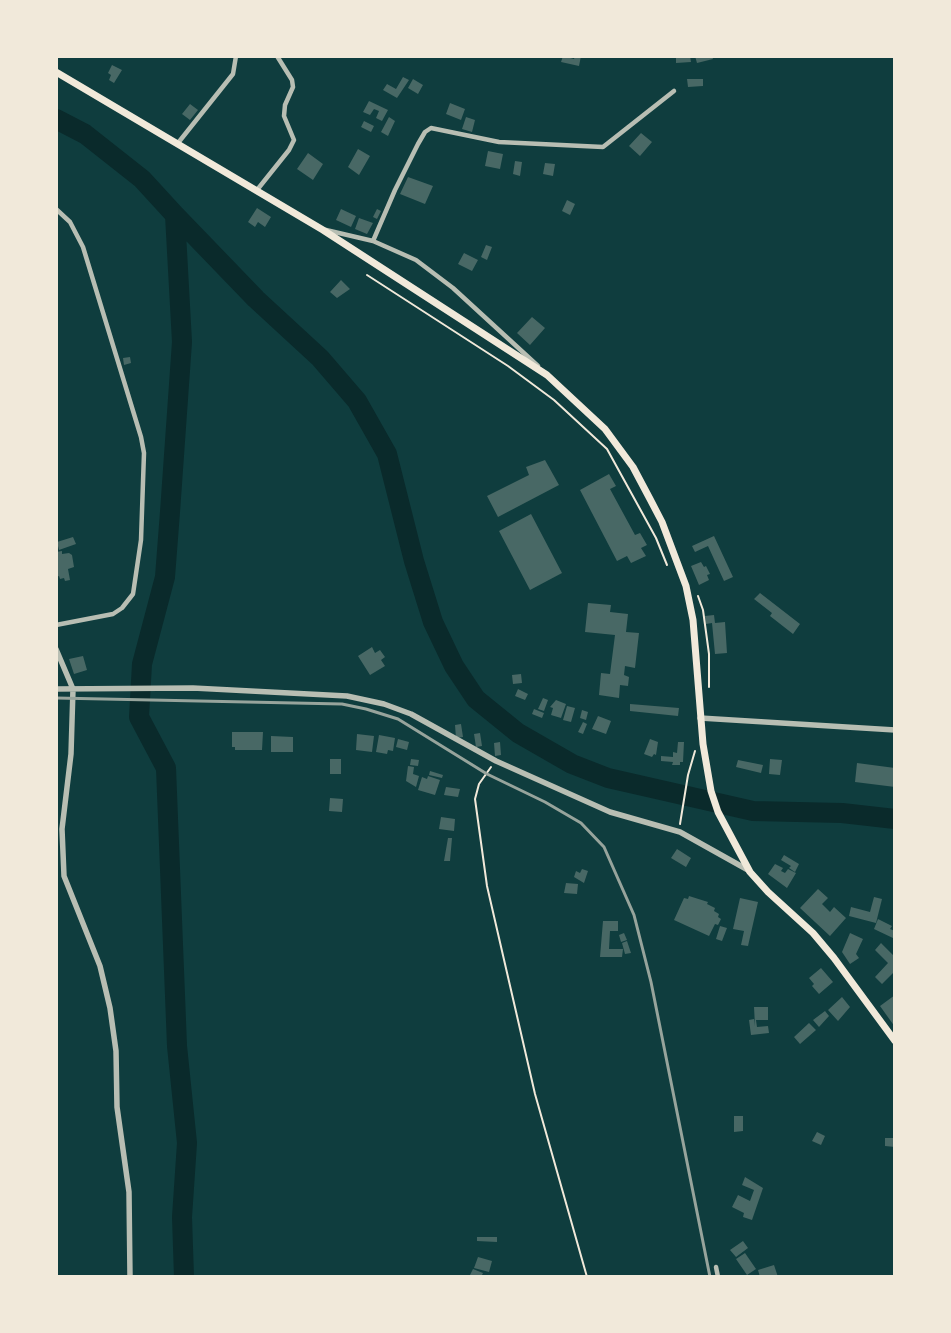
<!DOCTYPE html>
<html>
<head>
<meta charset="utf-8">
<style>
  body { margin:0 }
  #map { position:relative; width:951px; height:1333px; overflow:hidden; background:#0f3d3e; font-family:Montserrat,sans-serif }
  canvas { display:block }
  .frame { position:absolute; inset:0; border:58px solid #f1e9da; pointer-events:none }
</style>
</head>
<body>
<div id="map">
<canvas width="951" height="1333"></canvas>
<div class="frame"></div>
</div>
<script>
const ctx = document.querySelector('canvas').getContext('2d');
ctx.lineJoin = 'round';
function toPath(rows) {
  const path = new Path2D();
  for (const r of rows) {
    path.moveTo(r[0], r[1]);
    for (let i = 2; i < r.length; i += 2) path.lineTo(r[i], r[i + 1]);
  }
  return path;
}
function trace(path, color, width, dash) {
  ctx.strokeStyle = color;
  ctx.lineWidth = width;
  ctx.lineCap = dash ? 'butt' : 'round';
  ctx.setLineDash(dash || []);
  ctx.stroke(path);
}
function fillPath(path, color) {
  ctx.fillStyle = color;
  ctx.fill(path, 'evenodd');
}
const river = toPath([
  [56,119,85,134,142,179,175,215,182,342,170,512,165,577,142,664,139,717,166,768,177,1046,187,1143,182,1217,184,1277],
  [175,215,256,299,320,358,357,401,387,454,414,561,433,622,454,666,476,699,518,733,572,764,608,778,753,811,842,813,895,819]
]);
const building = toPath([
  [563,56,574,59,575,56,581,56,579,66,561,62],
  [690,56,691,62,676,63,676,57],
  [695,56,712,56,713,59,697,63],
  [112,65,122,70,114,83,109,80,111,75,108,73],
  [403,77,409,80,397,98,383,90,387,84,396,89],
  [413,79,423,85,418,94,408,88],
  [687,79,703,79,703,86,688,87],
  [369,101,388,110,382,121,376,118,379,111,374,109,370,115,363,112],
  [450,103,465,109,461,120,446,114],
  [190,104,198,110,190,120,182,114],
  [389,117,395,121,388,136,381,132],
  [466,117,475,120,472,132,462,129],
  [364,121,374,126,371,132,361,127],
  [641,133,652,142,640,156,629,146],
  [358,149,370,156,359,175,348,167],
  [488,151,503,154,500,169,485,166],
  [308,153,323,164,313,180,297,169],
  [515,161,522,162,520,176,513,174],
  [545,163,555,164,553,176,543,174],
  [408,177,433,186,425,204,400,194],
  [567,200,575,204,570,215,562,211],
  [257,208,271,217,265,227,258,222,255,227,248,222],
  [341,209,356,216,351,227,336,220],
  [377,209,381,211,377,219,373,217],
  [359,218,373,223,367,234,355,229],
  [486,245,492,247,487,260,481,257],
  [464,253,478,260,472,271,458,264],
  [341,280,350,289,337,298,330,292],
  [532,317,545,328,530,345,517,333],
  [130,357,131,363,124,365,123,358],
  [545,460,559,485,498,517,487,496,529,475,526,467],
  [609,474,616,486,610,489,635,535,640,533,647,545,641,548,646,556,631,563,627,556,617,561,580,490],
  [531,514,562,573,530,590,499,531],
  [714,536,733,577,724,581,708,546,695,552,692,546],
  [73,537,76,544,59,550,57,542],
  [62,551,62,554,69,553,72,555,74,567,68,569,70,580,65,581,64,578,60,579,59,576,56,577,56,552],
  [701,562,704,567,706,566,710,574,707,575,709,580,699,585,691,566],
  [760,593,800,624,793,634,770,616,772,613,754,599],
  [588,603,611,605,610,612,628,614,626,632,639,633,635,668,625,666,624,675,629,677,628,686,620,685,619,698,599,695,601,673,610,674,615,635,585,632],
  [714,615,715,623,725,622,727,653,715,654,712,623,706,624,705,616],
  [372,647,375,653,380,650,385,657,381,660,385,666,370,675,358,656],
  [83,656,87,670,74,674,69,659],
  [521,674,522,683,513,684,512,675],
  [518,689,528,694,525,700,515,696],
  [543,698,548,700,544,711,538,709],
  [556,700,566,704,561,718,551,715,553,708,550,707],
  [630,704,679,708,678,716,630,711],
  [567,706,575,708,571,722,563,720],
  [534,709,544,713,542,718,532,714],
  [582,710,588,712,586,720,580,718],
  [598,716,611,721,606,734,592,729],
  [583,722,587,724,583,734,578,732],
  [461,724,463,737,456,738,455,725],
  [232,732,263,732,262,750,235,750,235,747,232,747],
  [480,733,482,746,476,747,474,734],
  [357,734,374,736,372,752,356,750],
  [379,735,395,738,393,751,388,750,387,754,376,752],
  [271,736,293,737,293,752,271,752],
  [398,739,409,742,407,750,396,747],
  [650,739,658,742,656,755,654,754,652,757,644,754],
  [500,742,501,755,495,756,494,743],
  [678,742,684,742,683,762,680,762,680,765,672,765,673,762,661,761,661,756,673,757,673,752,677,753],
  [330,759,341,759,341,774,330,774],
  [411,759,419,760,418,766,410,765],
  [770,759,782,760,780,775,769,774],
  [738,760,763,765,761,773,736,767],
  [857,763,895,768,895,787,855,782],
  [408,766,414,767,413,774,419,776,416,787,406,781],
  [430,771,443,775,442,778,429,775],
  [428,776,440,780,435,795,418,790,422,777,427,779],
  [446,787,460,789,458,797,444,795],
  [330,798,343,799,342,812,329,811],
  [441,817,455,819,454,831,439,829],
  [448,838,452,838,450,861,444,861],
  [677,849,691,858,686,867,671,858],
  [784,855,799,864,795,872,789,868,791,866,781,860],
  [775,864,783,868,781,871,785,873,788,869,796,873,787,888,768,874],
  [582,869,588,871,584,883,574,877,576,871,580,873],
  [566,883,578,884,577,894,564,893],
  [818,889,828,898,822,904,830,912,834,907,846,918,830,936,800,908],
  [689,896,708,902,707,904,715,908,714,911,719,914,718,917,721,919,718,925,715,924,709,936,674,920,684,898,688,899],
  [874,897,882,899,876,923,849,916,851,907,870,912],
  [740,898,758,902,748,946,741,945,744,931,733,929],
  [878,919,892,926,890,929,895,931,895,939,874,929],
  [603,921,618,921,618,931,610,931,609,949,623,949,622,957,600,957],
  [720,926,727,928,722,941,716,939],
  [624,933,627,940,621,942,619,935],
  [850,933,863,939,856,954,859,958,850,964,842,952],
  [627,941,631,953,625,954,622,943],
  [881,943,895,957,895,971,882,984,875,977,888,963,875,950],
  [821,968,833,982,819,994,812,986,814,984,809,978],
  [895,995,895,1027,880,1006],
  [842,997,850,1007,838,1021,828,1010],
  [754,1007,768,1007,768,1020,756,1020,757,1027,768,1026,769,1033,751,1035,749,1020,754,1019,755,1026],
  [825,1011,829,1016,819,1027,813,1020],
  [809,1023,816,1030,800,1044,794,1037],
  [734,1116,743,1116,743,1131,734,1132],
  [817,1132,825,1136,821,1145,812,1141],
  [885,1138,895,1138,895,1147,885,1146],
  [745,1177,763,1188,752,1220,743,1217,744,1213,732,1207,738,1195,750,1201,754,1190,742,1185],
  [477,1237,497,1237,497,1242,477,1241],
  [743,1241,748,1248,736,1257,730,1250],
  [745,1253,756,1269,747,1275,736,1259],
  [478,1257,492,1261,489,1272,474,1268],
  [774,1265,778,1277,760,1277,758,1270],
  [473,1269,483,1273,481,1277,469,1277]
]);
const path = toPath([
  [367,275,508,366,554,400,607,449,656,538,667,565],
  [698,596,703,610,709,654,709,687],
  [491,767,479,784,475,799,487,886,535,1094,587,1277],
  [680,824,688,775,695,751]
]);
const minor = toPath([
  [178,143,233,74,236,56],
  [257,190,289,150,294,140,284,116,285,105,293,87,292,80,277,56],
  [56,209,70,222,83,247,141,437,144,453,141,540,133,594,122,608,113,614,56,625],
  [326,230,373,241,416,260,453,288,538,366],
  [373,241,395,190,418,144,425,132,431,128,499,142,603,147,674,91],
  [716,1267,718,1277]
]);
const tertiary = toPath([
  [56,649,73,689,71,754,62,829,64,876,100,966,110,1008,116,1051,117,1107,129,1192,130,1277],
  [56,689,193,688,347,696,384,704,411,714,496,761,610,812,680,832,748,870],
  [700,718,895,730]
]);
const secondary = toPath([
  [56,72,323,230,547,375,605,429,633,467,650,499,662,522,686,586,693,620,703,744,711,791,718,812,750,872,768,892,813,933,834,958,895,1041]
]);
const rail = toPath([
  [56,698,342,704,366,709,398,719,487,774,545,802,581,823,604,847,634,915,651,982,710,1277]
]);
trace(river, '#0a2a2b', 20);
fillPath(building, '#486865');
trace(path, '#f1e9da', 2);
trace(minor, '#b8beb3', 4.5);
trace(tertiary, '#b8beb3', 5.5);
trace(secondary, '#f1e9da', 7);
trace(rail, '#97a49c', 3);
</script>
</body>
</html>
